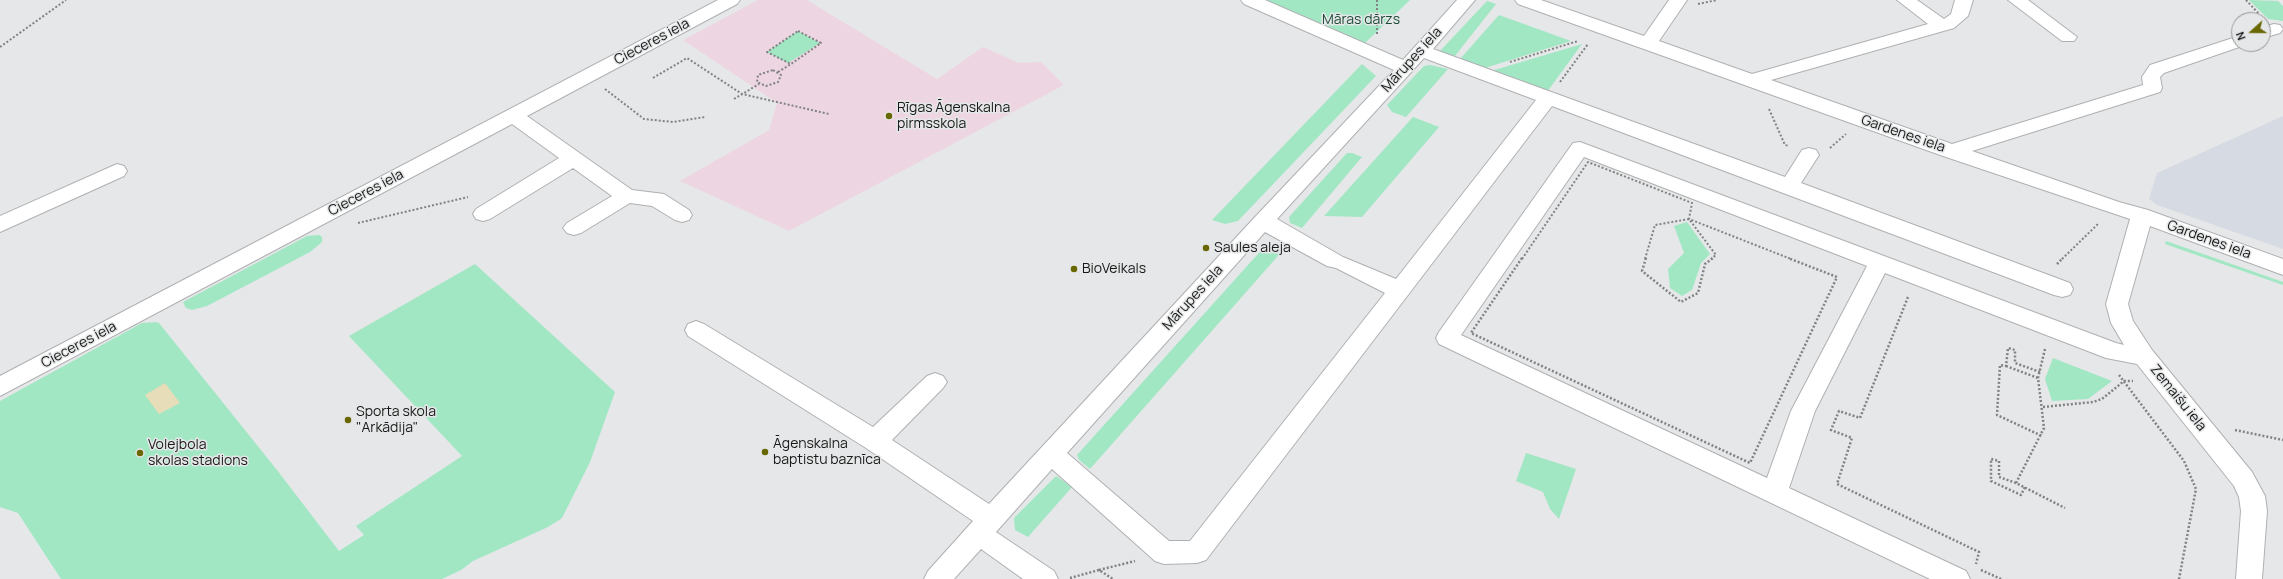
<!DOCTYPE html>
<html>
<head>
<meta charset="utf-8">
<style>
  body { margin:0 }
  #map { position:relative; width:2283px; height:579px; overflow:hidden; background:#e6e7e8; font-family:Manrope,sans-serif }
  canvas { display:block }
  .north { position:absolute; left:2231px; top:12px; width:40px; height:40px; box-sizing:border-box; background:#e6e7e8; border:1px solid #949595; border-radius:50%; rotate:249deg; font-size:11px; font-weight:700; line-height:16px; text-align:center; color:#191919 }
  .north::after { content:''; display:block; margin:auto; width:14px; height:18px; background:#686702; clip-path:polygon(50% 0,100% 100%,50% 72%,0 100%) }
</style>
</head>
<body>
<div id="map">
<canvas width="2283" height="579"></canvas>
<div class="north">N</div>
</div>
<script>
const ctx = document.querySelector('canvas').getContext('2d');
ctx.lineJoin = 'round';
function fillPath(path, color) {
  ctx.fillStyle = color;
  ctx.fill(path, 'evenodd');
}
function toPath(rows) {
  const path = new Path2D();
  for (const r of rows) {
    path.moveTo(r[0], r[1]);
    for (let i = 2; i < r.length; i += 2) path.lineTo(r[i], r[i + 1]);
  }
  return path;
}
function trace(path, color, width, dash) {
  ctx.strokeStyle = color;
  ctx.lineWidth = width;
  ctx.lineCap = dash ? 'butt' : 'round';
  ctx.setLineDash(dash || []);
  ctx.stroke(path);
}
function drawText(font, color, halo, rows, align = 'center') {
  ctx.font = font + ' Manrope,sans-serif';
  ctx.lineWidth = 3;
  ctx.setLineDash([]);
  ctx.textBaseline = 'middle';
  ctx.strokeStyle = halo;
  ctx.fillStyle = color;
  for (const [text, x, y, turn = 0] of rows) {
    ctx.save();
    ctx.translate(x, y);
    ctx.rotate((+turn || 0) * Math.PI / 180);
    ctx.textAlign = isNaN(turn) ? turn : align;
    if (halo) ctx.strokeText(text, 0, 0);
    ctx.fillText(text, 0, 0);
    ctx.restore();
  }
}
const built = toPath([
  [2283,116,2283,249,2157,205,2149,199,2157,173]
]);
const education = toPath([
  [758,0,807,0,937,79,983,47,1019,63,1041,62,1064,85,789,231,680,181,769,130,777,103,683,40]
]);
const green = toPath([
  [1264,0,1410,0,1365,43],
  [2249,0,2278,1,2283,6,2283,21,2268,19],
  [1487,1,1496,4,1455,56,1440,51],
  [1499,15,1571,41,1485,68,1460,59],
  [798,31,820,43,788,63,767,52],
  [1582,44,1547,92,1491,71],
  [1362,64,1376,76,1238,221,1225,224,1212,220],
  [1430,65,1448,69,1406,117,1392,112,1387,105,1424,66],
  [1413,117,1439,127,1362,217,1324,216],
  [1347,153,1352,153,1362,157,1302,228,1290,223,1289,217],
  [1687,222,1710,254,1701,263,1692,290,1682,296,1670,288,1668,269,1684,253,1674,226],
  [319,235,322,237,322,242,310,252,207,306,192,310,186,308,183,302,307,236],
  [2166,241,2283,282,2283,285,2165,244],
  [1273,244,1285,248,1090,469,1079,460,1077,455,1266,245],
  [475,264,615,392,590,462,562,518,548,527,473,561,461,570,442,579,61,579,18,513,0,507,0,401,142,323,156,322,159,323,277,470,339,551,364,535,356,526,462,456,349,336],
  [2053,358,2112,381,2088,399,2052,401,2045,379],
  [1526,453,1576,469,1559,519,1550,509,1543,492,1516,481],
  [1056,476,1072,487,1028,537,1015,530,1014,518]
]);
const sand = toPath([
  [165,383,180,403,159,414,145,395]
]);
const pathFar1 = toPath([
  [1377,0,1377,34],
  [2246,0,2259,14],
  [1698,4,1717,0],
  [798,31,821,43,791,64,767,52,798,31],
  [0,47,66,0],
  [1510,62,1578,41],
  [773,70,781,75,778,82,766,86,757,82,758,75,773,70],
  [778,72,791,64],
  [653,78,687,58,742,94,829,114],
  [1560,82,1588,44],
  [605,89,644,119,673,122,705,117],
  [734,99,759,84],
  [1769,109,1785,145,1789,146],
  [1830,148,1846,134],
  [358,223,468,197],
  [1522,259,1588,162,1692,203,1689,219,1791,259],
  [1645,259,1655,225,1689,219,1716,255,1711,259],
  [2062,259,2099,223]
]);
const path = toPath([
  [1522,258,1471,333,1750,463,1837,277,1788,258],
  [1646,258,1642,271,1681,302,1698,293,1705,264,1713,258],
  [2057,264,2063,258],
  [1908,297,1860,418,1839,411,1831,430,1852,438,1837,484,1979,552,1976,564],
  [2045,349,2038,378,2044,428,2016,483,2065,508],
  [2006,366,2038,378],
  [2040,372,2015,363,2015,350,2008,348,2006,366,2000,365,1997,415,2042,436],
  [2119,375,2184,461,2196,489,2179,579],
  [2043,407,2093,402,2102,399,2124,381,2133,381],
  [2235,430,2283,440],
  [2016,483,1999,477,1999,461,1991,459,1991,481,2021,495,2025,487],
  [1099,570,1135,561],
  [1981,570,2001,579],
  [1070,578,1099,570,1113,579]
]);
const minor = toPath([
  [718,0,740,0,737,4,527,116,632,190,664,194,689,210,692,215,689,220,682,222,675,220,652,206,630,203,581,233,574,235,567,233,563,228,567,223,612,196,573,168,490,219,483,221,476,219,473,214,476,209,559,158,512,124,0,396,0,376,718,0],
  [1241,0,1265,0,1403,60,1457,0,1475,0,1433,49,1785,177,1802,150,1809,148,1816,150,1819,155,1801,183,2070,283,2073,289,2070,295,2062,297,2054,295,1552,106,1206,560,1197,563,1164,564,1155,561,1052,469,996,532,1054,571,1058,579,1023,579,981,549,954,579,924,579,928,571,973,521,866,448,688,336,685,330,688,324,696,321,704,324,873,427,927,376,935,373,943,376,947,382,943,388,892,440,989,504,1256,216,1394,70,1244,4,1241,0],
  [1424,58,1536,100,1396,279,1343,257,1277,219,1424,58],
  [1265,232,1327,266,1336,268,1385,293,1190,541,1169,541,1067,453,1265,232],
  [1515,0,1541,0,1644,36,1669,0,1687,0,1659,41,1752,74,1928,24,1897,0,1917,0,1944,19,1951,14,1955,0,1973,0,1968,16,1954,28,1771,80,1952,144,2143,85,2142,77,2150,65,2239,36,2239,44,2245,45,2164,73,2160,77,2162,88,2160,92,1972,151,2119,202,2148,210,2283,259,2283,275,2150,226,2128,304,2133,321,2152,350,2252,472,2265,496,2267,511,2262,579,2236,579,2241,511,2239,497,2234,486,2137,364,2106,358,1885,273,1815,411,1789,488,1966,571,1970,579,1930,579,1439,344,1436,338,1439,332,1573,143,1580,142,2116,343,2124,345,2111,323,2106,304,2130,219,1943,156,1518,4,1515,0],
  [1584,157,1867,266,1791,411,1767,478,1461,335,1584,157],
  [2008,0,2028,0,2077,37,2074,41,2062,41,2008,0],
  [2274,24,2280,25,2283,29,2280,33,2263,38,2263,27,2274,24],
  [117,164,124,166,127,171,124,176,0,232,0,216,117,164]
]);
const markers = [
  [889,116,4,"#686702"],
  [1206,248,4,"#686702"],
  [1074,269,4,"#686702"],
  [348,420,4,"#686702"],
  [765,452,4,"#686702"],
  [140,453,4,"#686702"]
];
const parkNames = [
  ["Māras dārzs",1361,20]
];
const streetNames = [
  ["Cieceres iela",652,42,-28],
  ["Mārupes iela",1412,60,-48],
  ["Gardenes iela",1903,134,19],
  ["Cieceres iela",366,193,-28],
  ["Gardenes iela",2209,240,20],
  ["Mārupes iela",1193,298,-48],
  ["Cieceres iela",79,345,-28],
  ["Zemaišu iela",2178,398,51]
];
const poiNames = [
  ["Rīgas Āgenskalna",897,108],
  ["pirmsskola",897,124],
  ["Saules aleja",1214,248],
  ["BioVeikals",1082,269],
  ["Sporta skola",356,412],
  ["\"Arkādija\"",356,428],
  ["Āgenskalna",773,444],
  ["baptistu baznīca",773,460],
  ["Volejbola",148,445],
  ["skolas stadions",148,461]
];
fillPath(built, '#d6dae2');
fillPath(education, '#edd6e1');
fillPath(green, '#a1e7c4');
fillPath(sand, '#e7ddb8');
trace(minor, '#afb0b2', 2);
trace(pathFar1, '#818282', 2, [2, 2]);
trace(path, '#818282', 2.5, [2, 2]);
fillPath(minor, '#fff');
for (const [x, y, r, color] of markers) {
  const dot = new Path2D();
  dot.arc(x, y, r, 0, 2 * Math.PI);
  ctx.fillStyle = color;
  ctx.fill(dot);
  trace(dot, '#e6e7e8', 1.5);
}
drawText('14px', '#1d4b37', '#e6e7e8', parkNames);
drawText('14px', '#191919', '#e6e7e8', streetNames);
drawText('14px', '#191919', '#e6e7e8', poiNames, 'left');
</script>
</body>
</html>
